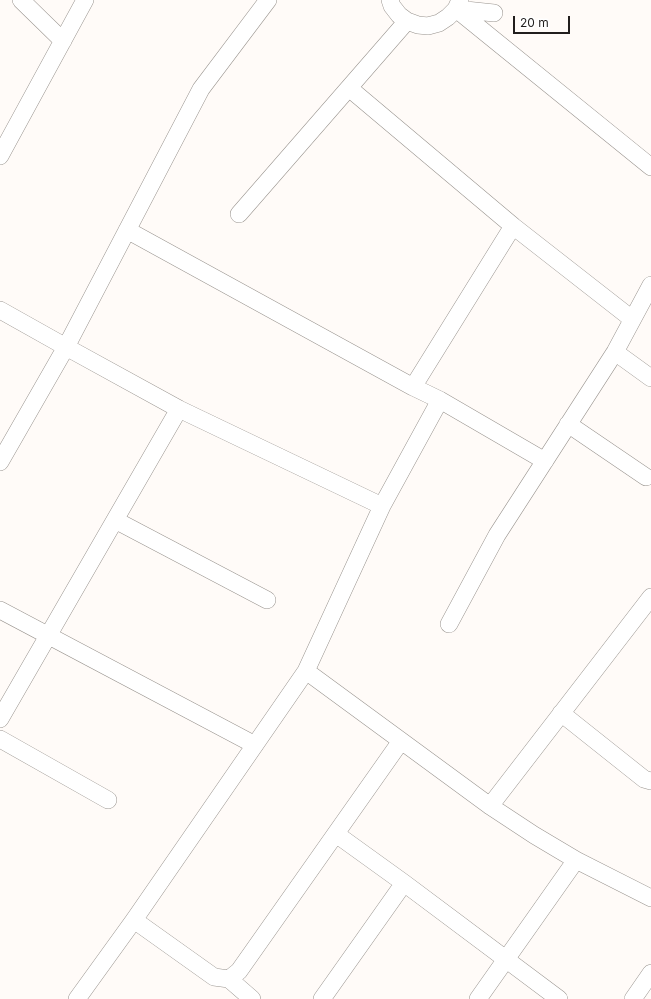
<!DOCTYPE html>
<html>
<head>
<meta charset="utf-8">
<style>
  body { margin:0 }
  #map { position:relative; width:651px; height:999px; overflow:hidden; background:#fffbf8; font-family:Inter,sans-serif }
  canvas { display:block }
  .scale { position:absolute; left:513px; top:16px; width:57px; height:18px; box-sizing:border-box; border:2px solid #211e1d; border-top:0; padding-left:5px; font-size:12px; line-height:14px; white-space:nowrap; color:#211e1d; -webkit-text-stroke:3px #fff; paint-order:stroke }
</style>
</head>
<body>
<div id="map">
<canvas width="651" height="999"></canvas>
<div class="scale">20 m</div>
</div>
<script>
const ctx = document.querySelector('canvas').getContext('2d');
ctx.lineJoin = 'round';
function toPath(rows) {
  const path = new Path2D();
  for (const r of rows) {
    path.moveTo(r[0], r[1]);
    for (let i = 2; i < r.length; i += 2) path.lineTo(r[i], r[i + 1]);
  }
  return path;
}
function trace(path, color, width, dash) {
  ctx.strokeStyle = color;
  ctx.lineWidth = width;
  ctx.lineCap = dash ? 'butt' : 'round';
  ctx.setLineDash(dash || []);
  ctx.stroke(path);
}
const street = toPath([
  [21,0,63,41],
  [390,0,392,6,399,15,407,21,418,25,428,26,439,23,448,17,456,9,460,0],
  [456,9,651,167],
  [456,9,494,13],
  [349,88,513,226],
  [0,156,85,0],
  [239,214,407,21],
  [127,230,413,387],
  [0,310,66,347,179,409,382,506,306,671,134,920,77,999],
  [615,352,651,378],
  [440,400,545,461],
  [568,424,646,477],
  [0,462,66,347,201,89,268,0],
  [382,506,440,400,413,387,513,226,632,319],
  [115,520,267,600],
  [0,610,255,745],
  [449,624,497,535,615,352,651,285],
  [306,671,490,806,534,835,576,860,651,898],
  [561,713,644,779,651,781],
  [0,719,179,409],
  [0,739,108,800],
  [490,806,651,597],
  [336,834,404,883,559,999],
  [134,920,214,977,229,979,239,971,401,741],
  [229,979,252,999],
  [322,999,404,883],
  [478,999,576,860],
  [633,999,651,973]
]);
trace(street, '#99948f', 18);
trace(street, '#fff', 17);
</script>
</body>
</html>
